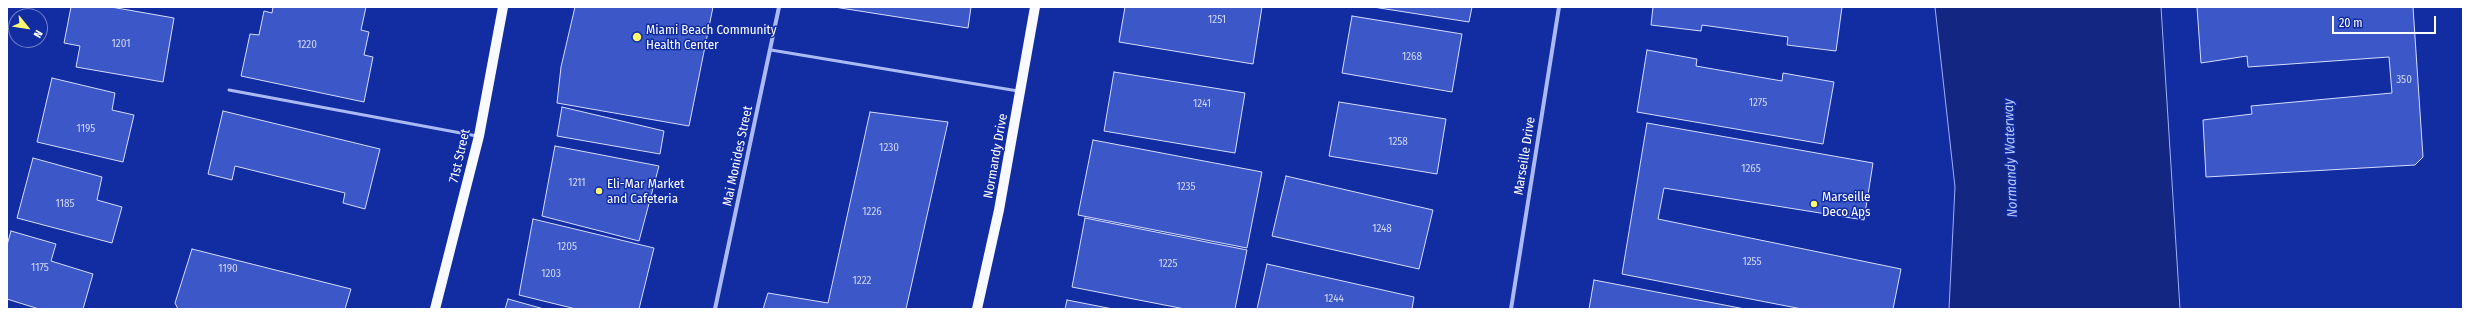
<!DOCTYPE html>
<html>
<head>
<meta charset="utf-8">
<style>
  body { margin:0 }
  #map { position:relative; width:2470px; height:316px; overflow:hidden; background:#122da1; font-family:"Fira Sans Condensed",sans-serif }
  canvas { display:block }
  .frame { position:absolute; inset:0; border:8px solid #fff; pointer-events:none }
  .north { position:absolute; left:8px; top:8px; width:40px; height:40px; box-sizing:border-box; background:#122da1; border:1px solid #7181c7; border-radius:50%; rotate:120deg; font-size:11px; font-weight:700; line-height:16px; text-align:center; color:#fff }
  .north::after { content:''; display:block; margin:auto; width:14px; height:18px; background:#fff96f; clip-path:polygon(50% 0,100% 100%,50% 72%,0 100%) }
  .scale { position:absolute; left:2332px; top:16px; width:104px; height:18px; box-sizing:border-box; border:2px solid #fff; border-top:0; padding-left:5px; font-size:12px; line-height:14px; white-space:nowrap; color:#fff; -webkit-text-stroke:3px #122da1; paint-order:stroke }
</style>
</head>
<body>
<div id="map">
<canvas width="2470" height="316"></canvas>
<div class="frame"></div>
<div class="north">N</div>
<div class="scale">20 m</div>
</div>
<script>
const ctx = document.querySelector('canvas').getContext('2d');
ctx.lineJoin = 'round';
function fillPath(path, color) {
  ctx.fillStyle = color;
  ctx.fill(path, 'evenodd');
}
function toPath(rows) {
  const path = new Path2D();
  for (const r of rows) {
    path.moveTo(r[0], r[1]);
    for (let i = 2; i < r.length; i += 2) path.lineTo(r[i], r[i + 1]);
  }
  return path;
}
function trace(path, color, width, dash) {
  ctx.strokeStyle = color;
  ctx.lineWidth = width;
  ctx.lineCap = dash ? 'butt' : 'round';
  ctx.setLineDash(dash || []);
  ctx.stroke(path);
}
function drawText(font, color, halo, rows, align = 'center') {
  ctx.font = font + ' "Fira Sans Condensed",sans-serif';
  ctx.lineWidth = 3;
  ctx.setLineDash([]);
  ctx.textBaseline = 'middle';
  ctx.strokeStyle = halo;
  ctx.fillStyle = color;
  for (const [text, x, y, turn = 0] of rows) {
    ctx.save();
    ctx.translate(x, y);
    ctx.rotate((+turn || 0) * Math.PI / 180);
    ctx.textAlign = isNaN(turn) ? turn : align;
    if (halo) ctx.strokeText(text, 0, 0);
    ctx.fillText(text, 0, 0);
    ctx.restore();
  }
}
const water = toPath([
  [1935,7,2161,7,2180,309,1949,309,1955,187,1935,7]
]);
const building = toPath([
  [71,7,111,7,174,18,163,82,76,67,80,46,64,43,71,7],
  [273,7,366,7,361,30,369,32,364,55,373,57,364,102,241,76,250,34,259,35,264,11,272,13,273,7],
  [575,7,713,7,689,126,557,103,561,67,575,7],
  [834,7,971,7,968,28,834,7],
  [1125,7,1262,7,1253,64,1119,42,1125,7],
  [1373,7,1472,7,1469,22,1373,7],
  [1653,7,1842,7,1836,51,1787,45,1788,37,1702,25,1701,31,1651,25,1653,7],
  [2197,7,2413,7,2423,157,2415,165,2206,177,2203,120,2252,114,2251,106,2392,93,2389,57,2248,67,2247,56,2201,63,2197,7],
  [1352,16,1462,34,1452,92,1342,73,1352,16],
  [1647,50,1697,59,1696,66,1782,81,1783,73,1834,82,1823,144,1637,112,1647,50],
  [1114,72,1245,93,1235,153,1104,131,1114,72],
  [52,78,115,93,112,110,134,115,123,162,37,142,52,78],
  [1339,102,1446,119,1437,174,1329,156,1339,102],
  [562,107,664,131,660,154,557,136,562,107],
  [223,111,380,149,365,209,343,203,345,193,235,166,232,180,208,174,223,111],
  [870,112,948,122,906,309,763,309,768,293,828,303,870,112],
  [1647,123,1873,163,1864,220,1664,188,1658,219,1901,269,1893,309,1802,309,1622,274,1647,123],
  [1093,140,1262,172,1247,248,1078,215,1093,140],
  [555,146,659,166,639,241,542,216,555,146],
  [33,158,102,177,97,200,122,207,112,243,17,218,33,158],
  [1286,176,1433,210,1419,269,1272,236,1286,176],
  [1085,218,1247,250,1235,309,1185,309,1072,287,1085,218],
  [533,219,654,248,639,309,576,309,519,295,533,219],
  [11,231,56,244,51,261,93,274,83,309,39,309,7,299,7,245,11,231],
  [192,249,351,289,345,309,178,309,175,303,192,249],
  [1267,264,1414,297,1412,309,1257,309,1267,264],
  [1594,280,1745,309,1589,309,1594,280],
  [508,299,544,309,505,309,508,299],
  [1067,300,1113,309,1065,309,1067,300]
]);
const lane = toPath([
  [771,50,1018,91],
  [229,90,477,136]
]);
const street = toPath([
  [715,309,779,7],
  [1511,309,1559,7]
]);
const primary = toPath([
  [435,309,479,136,503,7],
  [977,309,999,210,1035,7]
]);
const markers = [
  [637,37,5,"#fff96f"],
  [599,191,4,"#fff96f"],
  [1814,204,4,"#fff96f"]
];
const numberNames = [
  ["1251",1217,20],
  ["1201",121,44],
  ["1220",307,45],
  ["1268",1412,57],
  ["350",2404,80],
  ["1275",1758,103],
  ["1241",1202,104],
  ["1195",86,129],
  ["1258",1398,142],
  ["1230",889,148],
  ["1265",1751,169],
  ["1211",577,183],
  ["1235",1186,187],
  ["1185",65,204],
  ["1226",872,212],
  ["1248",1382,229],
  ["1205",567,247],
  ["1255",1752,262],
  ["1225",1168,264],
  ["1175",40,268],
  ["1190",228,269],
  ["1203",551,274],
  ["1222",862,281],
  ["1244",1334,299]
];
const poiNames = [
  ["Miami Beach Community",646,30],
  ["Health Center",646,45],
  ["Eli-Mar Market",607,184],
  ["and Cafeteria",607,199],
  ["Marseille",1822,197],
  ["Deco Aps",1822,212]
];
const streetNames = [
  ["71st Street",460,156,-77],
  ["Mai Monides Street",738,156,-78],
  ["Normandy Drive",996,156,-80],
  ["Marseille Drive",1525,156,-81]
];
const waterNames = [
  ["Normandy Waterway",2011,158,-92]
];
fillPath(water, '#122682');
trace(water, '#9db1f8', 1);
fillPath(building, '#3b57c8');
trace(building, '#d4ddfe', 1);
trace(lane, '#abbaf5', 3);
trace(street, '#abbaf5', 4);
trace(primary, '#f9faff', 10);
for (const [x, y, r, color] of markers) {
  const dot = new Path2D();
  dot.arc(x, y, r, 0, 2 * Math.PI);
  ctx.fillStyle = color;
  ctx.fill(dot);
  trace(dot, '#122da1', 1.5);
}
drawText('11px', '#ced5f1', null, numberNames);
drawText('13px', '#fff', '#122da1', poiNames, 'left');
drawText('13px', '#fff', '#122da1', streetNames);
drawText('italic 14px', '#b8c6fb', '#122da1', waterNames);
</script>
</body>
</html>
